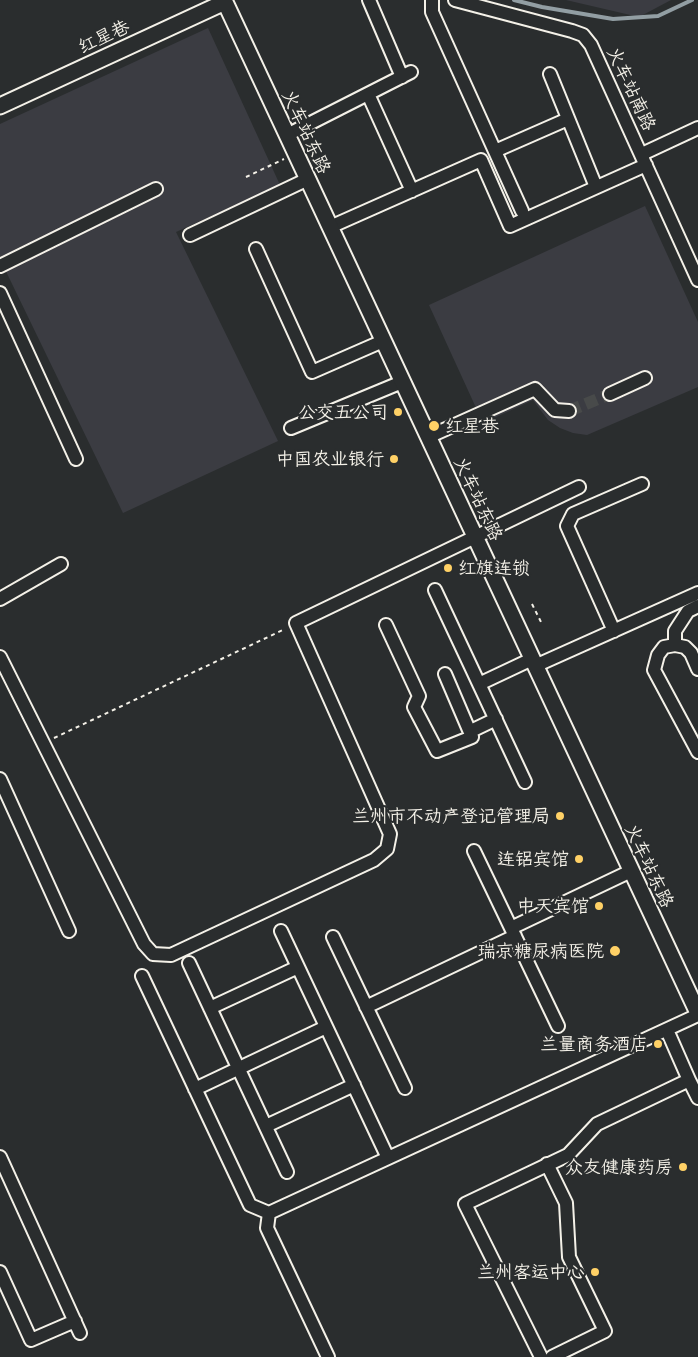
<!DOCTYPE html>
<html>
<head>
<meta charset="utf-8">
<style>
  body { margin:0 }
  canvas { display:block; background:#2a2d2e }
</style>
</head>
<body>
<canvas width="698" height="1357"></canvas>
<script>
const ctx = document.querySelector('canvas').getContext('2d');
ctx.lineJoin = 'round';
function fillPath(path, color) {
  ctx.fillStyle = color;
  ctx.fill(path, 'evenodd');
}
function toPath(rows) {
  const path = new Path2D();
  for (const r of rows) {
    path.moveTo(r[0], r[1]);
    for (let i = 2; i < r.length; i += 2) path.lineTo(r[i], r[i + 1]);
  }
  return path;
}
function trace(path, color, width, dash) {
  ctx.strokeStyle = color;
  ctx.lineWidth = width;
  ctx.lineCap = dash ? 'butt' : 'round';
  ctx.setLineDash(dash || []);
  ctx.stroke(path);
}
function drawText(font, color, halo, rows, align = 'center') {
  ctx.font = font + ' Mali,"LXGW WenKai TC",sans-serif';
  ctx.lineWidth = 4.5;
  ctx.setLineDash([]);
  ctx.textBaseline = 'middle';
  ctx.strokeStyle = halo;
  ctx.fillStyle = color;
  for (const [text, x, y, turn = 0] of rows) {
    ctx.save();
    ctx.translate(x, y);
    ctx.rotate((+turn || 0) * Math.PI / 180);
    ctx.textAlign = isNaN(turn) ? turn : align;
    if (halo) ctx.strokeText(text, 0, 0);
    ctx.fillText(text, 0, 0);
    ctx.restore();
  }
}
const built = toPath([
  [566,0,671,0,639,17],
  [208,28,280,185,176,232,278,441,123,513,0,259,0,124],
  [645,206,698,322,698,387,587,435,573,433,560,428,548,420,533,400,483,423,429,305]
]);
const stream = toPath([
  [514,0,542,7,613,19,658,16,692,0]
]);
const minorTunnel = toPath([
  [569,411,610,394]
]);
const path = toPath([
  [246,177,284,159],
  [532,604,542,624],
  [54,738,285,629]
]);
const minor = toPath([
  [369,0,402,77],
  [432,0,432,12,522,211],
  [455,0,572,31,583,35,591,45,698,280],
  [550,74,596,187],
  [368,94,412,191],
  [287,135,411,72],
  [495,151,568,119],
  [642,154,698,128],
  [330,227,481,160,510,226,646,165],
  [190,235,308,179],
  [256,249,312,372,383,341],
  [0,266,156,189],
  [0,293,76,459],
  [610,394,645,378],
  [291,428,402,382],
  [428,437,535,389,555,410,569,411],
  [435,590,525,782],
  [0,599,61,564],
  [386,625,419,696,414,707,437,751,472,737,445,674],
  [614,631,567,526,573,514,642,484],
  [675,645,675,631,688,611,698,606],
  [0,657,144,944,153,954,171,955,374,860,387,849,390,834,296,623,579,487],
  [535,666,698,593],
  [698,669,691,653,685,647,675,645,664,647,658,655,654,670,698,752],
  [479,684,532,659],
  [471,731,496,719],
  [0,779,69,931],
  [474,851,558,1026],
  [511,928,631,871],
  [281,931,388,1158],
  [333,937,405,1088],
  [189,963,287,1172],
  [142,976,250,1205,269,1213,698,1015],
  [366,1007,515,936],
  [210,1008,298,967],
  [689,1080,698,1098],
  [195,1089,326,1027],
  [266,1126,354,1085],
  [0,1157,80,1333],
  [547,1164,566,1203,569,1257,605,1331,552,1357],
  [269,1213,267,1228,328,1357],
  [0,1272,31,1340,75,1321],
  [541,1357,465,1204,568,1155,597,1124,689,1080,667,1030]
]);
const major = toPath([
  [224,0,698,1013],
  [0,106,225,2]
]);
const markers = [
  [398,412,5,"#ffd166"],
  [434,426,6,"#ffd166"],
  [394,459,5,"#ffd166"],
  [448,568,5,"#ffd166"],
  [560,816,5,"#ffd166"],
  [579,859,5,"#ffd166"],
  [599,906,5,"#ffd166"],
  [615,951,6,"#ffd166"],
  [658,1044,5,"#ffd166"],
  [683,1167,5,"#ffd166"],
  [595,1272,5,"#ffd166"]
];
const streetNames = [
  ["红星巷",104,37,-25],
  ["火车站南路",631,89,65],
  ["火车站东路",306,132,65],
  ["火车站东路",478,499,65],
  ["火车站东路",649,866,65]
];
const poiNames = [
  ["公交五公司",388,412],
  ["红星巷",445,426,"left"],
  ["中国农业银行",384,459],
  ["红旗连锁",458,568,"left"],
  ["兰州市不动产登记管理局",550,816],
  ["连铝宾馆",569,859],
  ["中天宾馆",589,906],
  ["瑞京糖尿病医院",604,951],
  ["兰量商务酒店",648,1044],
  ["众友健康药房",673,1167],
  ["兰州客运中心",585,1272]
];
fillPath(built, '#3b3c42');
trace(stream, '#929ea3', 4);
trace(minorTunnel, '#484a4a', 12, [12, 6]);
trace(minor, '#f4f1e8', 16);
trace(major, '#f4f1e8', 19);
trace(path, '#f4f1e8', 2, [4, 4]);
trace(minor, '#2a2d2e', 12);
trace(major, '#2a2d2e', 15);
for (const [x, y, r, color] of markers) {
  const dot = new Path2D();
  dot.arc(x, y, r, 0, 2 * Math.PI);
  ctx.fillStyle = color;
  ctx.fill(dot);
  trace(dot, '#2a2d2e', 2);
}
drawText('18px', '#f4f1e8', '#2a2d2e', streetNames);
drawText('18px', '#f4f1e8', '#2a2d2e', poiNames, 'right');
</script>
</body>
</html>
